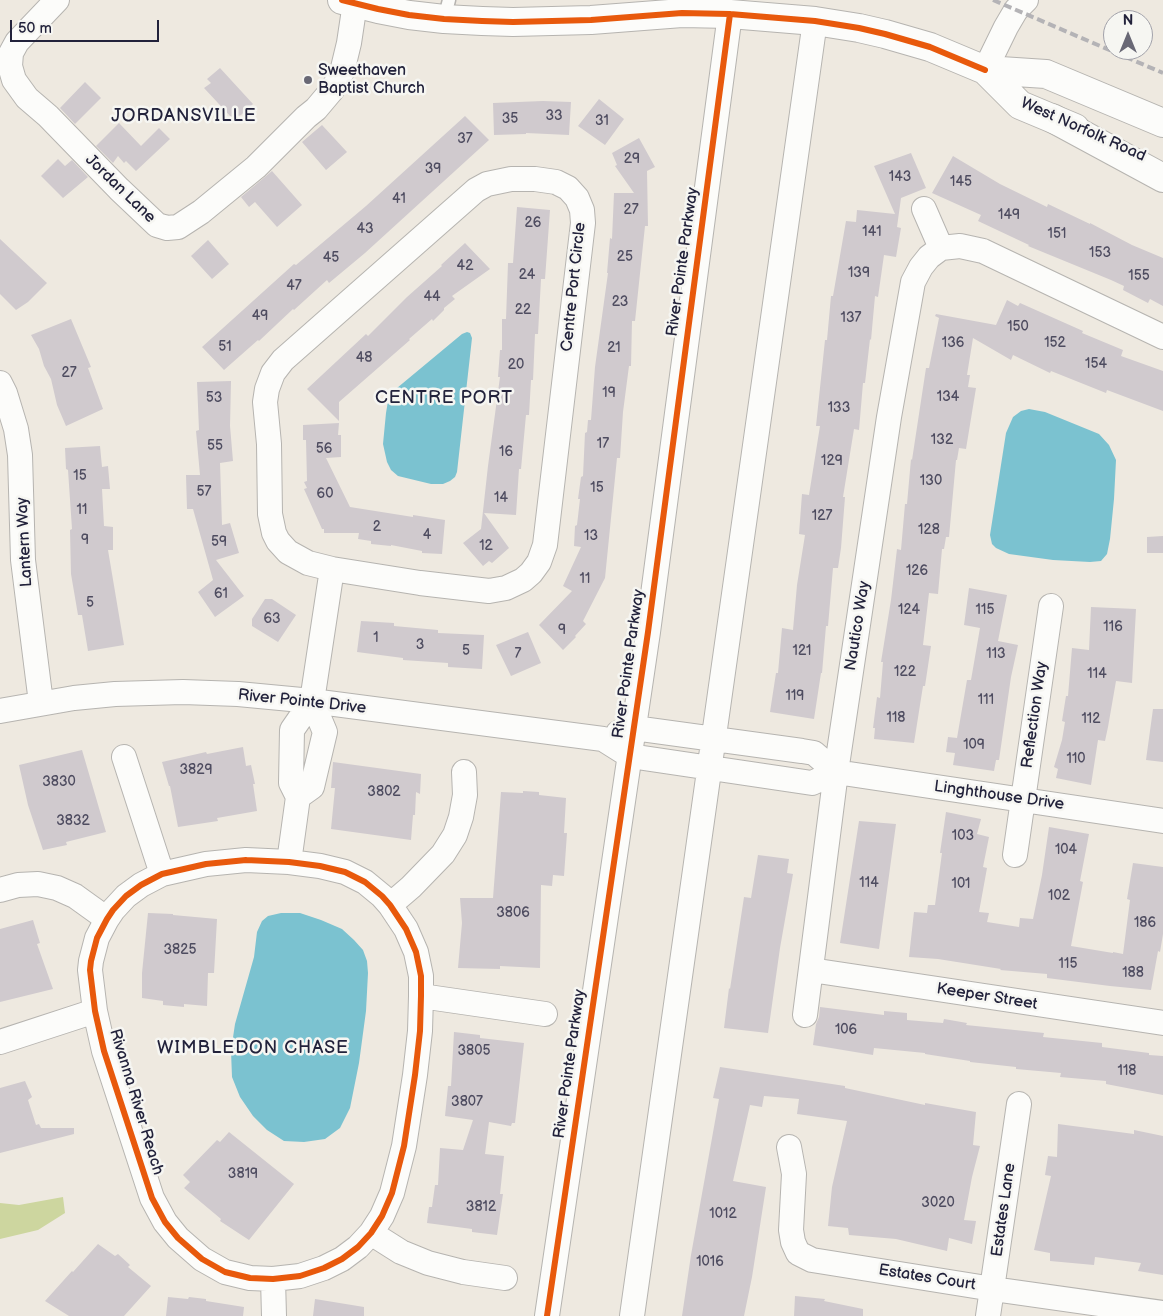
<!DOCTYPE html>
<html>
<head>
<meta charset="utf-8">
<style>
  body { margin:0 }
  #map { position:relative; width:1163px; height:1316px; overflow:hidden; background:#eee9e0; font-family:"Balsamiq Sans",sans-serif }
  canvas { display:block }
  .north { position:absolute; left:1103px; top:10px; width:50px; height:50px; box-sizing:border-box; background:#f6f6f2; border:1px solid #a1a1a9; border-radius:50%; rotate:0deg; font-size:14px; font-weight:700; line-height:20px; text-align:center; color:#22223b }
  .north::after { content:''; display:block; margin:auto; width:18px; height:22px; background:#696875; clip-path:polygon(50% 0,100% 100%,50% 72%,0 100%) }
  .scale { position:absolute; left:10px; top:20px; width:149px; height:22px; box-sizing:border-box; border:2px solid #22223b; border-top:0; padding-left:6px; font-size:15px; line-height:18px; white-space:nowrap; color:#22223b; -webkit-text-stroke:4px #f6f6f2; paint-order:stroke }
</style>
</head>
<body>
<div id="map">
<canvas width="1163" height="1316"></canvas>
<div class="north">N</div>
<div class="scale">50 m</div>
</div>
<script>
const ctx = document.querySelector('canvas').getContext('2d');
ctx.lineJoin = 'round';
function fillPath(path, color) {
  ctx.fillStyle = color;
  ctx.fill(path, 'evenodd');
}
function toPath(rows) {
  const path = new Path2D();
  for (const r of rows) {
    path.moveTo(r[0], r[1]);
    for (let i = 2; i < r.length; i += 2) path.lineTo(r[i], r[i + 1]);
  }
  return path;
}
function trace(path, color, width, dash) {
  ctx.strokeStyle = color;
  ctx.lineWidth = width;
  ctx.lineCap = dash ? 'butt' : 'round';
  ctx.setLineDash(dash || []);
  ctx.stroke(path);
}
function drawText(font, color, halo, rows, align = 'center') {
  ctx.font = font + ' "Balsamiq Sans",sans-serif';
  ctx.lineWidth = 5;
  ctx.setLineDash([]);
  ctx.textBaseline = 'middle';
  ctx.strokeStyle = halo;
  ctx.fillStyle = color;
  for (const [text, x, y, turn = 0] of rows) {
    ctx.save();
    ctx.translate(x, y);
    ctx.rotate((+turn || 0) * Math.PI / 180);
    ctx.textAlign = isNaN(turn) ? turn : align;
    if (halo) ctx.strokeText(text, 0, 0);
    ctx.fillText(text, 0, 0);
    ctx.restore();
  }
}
const green = toPath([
  [63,1197,65,1213,38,1230,0,1239,0,1203,19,1205]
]);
const water = toPath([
  [467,332,470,333,472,338,471,347,457,472,455,477,450,481,443,484,431,484,398,476,391,470,387,462,383,444,386,413,388,401,391,393,462,334],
  [1029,409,1045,412,1099,434,1109,445,1116,460,1114,499,1110,539,1107,554,1101,561,1090,562,1053,560,1009,554,996,548,992,544,990,535,1006,433,1013,417,1021,411],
  [281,913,300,913,321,920,342,929,354,940,363,950,367,961,368,973,366,1011,359,1063,350,1108,340,1128,325,1139,304,1142,284,1141,267,1130,253,1116,240,1097,232,1077,231,1051,235,1024,254,957,257,932,262,921,268,916]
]);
const building = toPath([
  [220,68,253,104,241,115,232,118,204,88,211,83,207,79],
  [85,82,101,98,75,124,60,108],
  [599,99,624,119,605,145,578,126],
  [543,101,571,102,569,135,526,133,526,134,494,135,493,103],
  [465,116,489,140,365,253,329,283,327,280,294,310,293,309,259,341,258,340,224,370,202,347,294,264,296,265,366,206],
  [119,123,141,146,159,128,170,139,136,171,126,161,124,163,118,156,113,163,96,146],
  [322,125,347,152,326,170,302,142],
  [639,138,655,167,647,171,648,226,645,226,635,321,632,321,631,366,629,366,623,412,620,458,617,458,605,578,583,621,586,624,575,636,576,637,563,650,539,625,572,591,563,586,581,547,574,546,575,526,577,525,580,499,578,499,581,477,583,476,585,433,587,432,588,420,591,420,595,367,608,273,607,273,610,238,612,239,614,193,634,193,615,166,617,165,612,153],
  [911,153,926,188,901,198,897,227,901,228,896,257,884,255,878,297,875,296,871,340,870,339,865,383,863,383,859,430,854,429,843,497,845,497,841,548,838,568,833,568,828,626,826,626,822,673,821,673,814,719,770,712,776,673,778,673,782,628,793,630,797,585,805,535,799,534,802,494,809,495,820,426,816,426,825,340,827,340,831,296,833,296,846,221,856,222,857,210,895,214,874,166],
  [953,156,1000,184,1047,207,1048,204,1090,224,1090,223,1132,245,1163,258,1163,306,1150,299,1148,303,1123,290,1124,286,1111,280,1028,246,1029,245,978,221,981,215,932,193],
  [58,159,65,166,72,160,88,177,63,198,41,176],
  [272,171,302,205,277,227,255,202,249,207,241,197],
  [517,207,550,210,545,279,541,279,538,334,535,334,533,380,531,380,529,415,526,415,521,469,519,469,516,515,484,513,509,548,492,563,489,561,483,566,463,543,481,529,488,466,500,377,498,377,500,350,502,350,502,319,506,319,508,263,513,263],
  [0,239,47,283,28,302,16,310,0,294],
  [208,240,229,264,212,279,191,256],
  [465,243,490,269,452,296,455,299,444,308,444,310,433,321,432,319,409,339,410,340,339,402,339,421,307,389,366,334,368,336,407,297,442,266,441,265],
  [1007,300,1018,306,1020,303,1083,331,1082,333,1123,350,1121,356,1163,371,1163,411,1107,390,1106,393,1051,371,1050,373,1013,355,1011,360,973,338,967,375,970,375,968,387,976,388,966,449,959,448,957,460,956,460,949,537,946,537,944,549,942,549,938,594,929,593,923,645,931,646,925,686,923,686,914,743,874,739,875,728,873,728,877,697,880,698,883,662,881,662,891,600,897,549,901,550,905,504,907,504,911,459,912,460,926,368,929,368,939,318,935,316,936,314,996,325],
  [71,319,91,367,88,368,103,409,66,426,57,405,51,379,44,366,39,349,31,335],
  [231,381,230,426,233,461,220,463,222,525,230,523,239,553,216,560,244,596,215,617,198,592,213,580,193,509,187,509,186,475,200,475,196,431,199,430,197,382],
  [339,423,338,435,341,435,341,457,326,458,350,507,413,517,413,515,445,520,442,554,422,553,422,551,391,545,391,546,371,544,371,541,358,539,359,533,324,533,324,529,322,529,304,489,307,488,304,482,307,481,306,440,303,440,303,425],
  [100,446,102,467,108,466,110,489,102,489,104,526,113,527,113,550,108,550,124,645,88,651,82,615,78,615,71,574,70,530,72,529,68,470,66,469,65,448],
  [1163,536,1163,553,1147,553,1147,537],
  [969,588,1007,595,998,641,1018,645,1011,677,999,760,996,760,994,771,953,765,955,753,946,752,948,737,957,738,967,680,971,680,980,628,964,625],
  [265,599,272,599,296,615,278,642,252,626,252,619],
  [1091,607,1136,609,1132,683,1116,681,1108,727,1105,741,1098,740,1091,785,1056,778,1058,769,1054,767,1062,740,1065,722,1062,721,1066,696,1068,696,1072,648,1089,650],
  [361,621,394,623,394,626,438,630,438,633,484,635,482,669,448,667,448,663,403,660,403,658,357,652],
  [528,632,541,663,511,676,496,645],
  [1153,709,1163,709,1163,762,1146,760],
  [243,747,246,766,251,765,255,784,253,784,257,811,217,818,218,821,178,827,170,786,169,786,162,762,206,752,207,754],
  [82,750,106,832,66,842,67,845,43,850,28,805,19,765],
  [333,762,421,774,420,794,416,792,415,815,413,815,411,840,331,829,335,788,331,788],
  [523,791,539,792,539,795,566,798,564,833,567,833,564,876,553,875,552,886,541,885,540,968,500,966,500,969,458,968,462,923,460,898,493,898,501,792,523,793],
  [946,812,981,819,977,834,989,837,983,867,987,868,979,912,989,913,987,922,1019,927,1020,918,1033,919,1042,875,1049,827,1089,834,1080,881,1083,882,1071,946,1113,953,1113,952,1123,954,1130,900,1127,899,1133,863,1163,867,1163,934,1160,952,1158,951,1151,990,1110,986,1047,978,1047,974,1000,970,1001,969,938,959,909,957,914,912,927,913,928,905,935,905,942,853,940,853],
  [859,821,896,824,879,949,840,943],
  [758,855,789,859,787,873,793,874,780,948,768,1033,724,1028,729,988,730,989,744,897,751,898],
  [148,913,173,914,173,915,217,919,214,973,208,973,207,1006,184,1004,184,1007,163,1005,163,1001,142,998,142,973],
  [33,920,40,943,37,944,53,989,0,1002,0,929],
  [820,1007,884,1015,884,1011,907,1013,907,1020,943,1023,944,1019,967,1023,966,1025,1044,1033,1043,1037,1102,1043,1102,1047,1149,1053,1149,1055,1163,1056,1163,1095,1106,1084,1106,1081,1060,1077,1061,1073,1016,1069,1016,1067,970,1062,970,1061,925,1054,925,1053,874,1048,873,1055,813,1045,816,1024,819,1017],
  [454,1032,480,1035,480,1038,524,1043,515,1123,512,1123,511,1126,489,1122,485,1154,504,1156,500,1194,503,1194,497,1235,472,1232,472,1229,427,1223,429,1207,432,1207,435,1185,438,1185,440,1148,463,1150,473,1120,445,1116,448,1086,451,1086],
  [720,1067,845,1086,845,1088,925,1105,925,1103,976,1112,973,1145,980,1146,972,1177,964,1220,976,1221,972,1244,949,1238,947,1251,896,1239,849,1235,848,1228,828,1226,832,1187,847,1121,797,1114,799,1099,764,1096,762,1107,750,1105,733,1181,766,1187,752,1277,744,1316,682,1316,691,1255,719,1099,713,1098],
  [25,1081,32,1097,28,1100,36,1125,39,1124,41,1128,74,1128,74,1134,0,1153,0,1088],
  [1058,1124,1134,1134,1134,1130,1163,1136,1163,1275,1138,1271,1141,1263,1095,1257,1094,1265,1050,1261,1050,1253,1034,1250,1051,1176,1045,1175,1048,1156,1057,1157],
  [229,1132,294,1184,249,1240,220,1221,221,1219,184,1188,190,1182,183,1175,217,1140,220,1142],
  [98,1244,115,1256,118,1254,130,1265,128,1267,151,1286,124,1316,69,1316,45,1301,72,1271,73,1272],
  [795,1296,825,1299,824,1301,863,1309,863,1316,794,1316],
  [168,1297,188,1299,189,1297,206,1299,206,1301,244,1307,243,1316,166,1316],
  [315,1299,364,1307,364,1316,313,1316]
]);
const lane = toPath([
  [444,19,449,0]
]);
const street = toPath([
  [57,0,17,42,11,53,10,66,14,80,27,98,48,116,119,189,157,225,167,228,178,227,201,212,256,167,306,117,316,109,332,90,342,72,349,43,355,3],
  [985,70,1006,27,1016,10,1026,0],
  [511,179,535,179,556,182,568,188,577,198,582,210,583,223,545,545,539,562,531,573,523,580,506,588,489,591,420,583,332,569,308,563,288,552,278,541,274,533,270,514,269,444,265,402,267,389,273,373,283,360,476,190,487,184,511,179],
  [924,209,941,248],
  [0,383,5,393,16,429,20,455,23,560,41,703],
  [0,711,74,698,115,694,183,692,238,694,312,701,603,739,630,756,812,783,836,772],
  [618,733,634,728,802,751,814,753,836,772,1163,821],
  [124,757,162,874],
  [298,797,312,787,325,732,312,701],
  [1015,855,1051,606],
  [246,860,289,862,320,866,345,872,365,882,382,896,390,905,406,929,416,952,421,976,421,996,420,1031,415,1075,404,1146,392,1193,382,1216,371,1233,358,1247,342,1259,324,1268,300,1276,273,1279,250,1278,225,1272,202,1259,178,1238,165,1222,152,1198,104,1051,95,1011,90,970,91,961,97,938,107,919,113,910,126,896,141,885,162,874,206,864,246,860],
  [289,862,298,797,291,783,292,730,312,701,332,569],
  [0,890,18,885,38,884,57,888,75,896,107,919],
  [390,905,411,887,443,854,455,835,461,817,465,795,464,772],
  [811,970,1163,1023],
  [421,996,545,1014],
  [805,1015,836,772,889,417,913,282,921,267,929,257,941,248,960,246,983,251,1163,337],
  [0,1042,95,1011],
  [789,1147,794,1174,791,1230,793,1242,798,1253,812,1260,993,1289,1163,1313],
  [371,1233,401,1252,428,1263,463,1272,505,1278],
  [273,1279,274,1316],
  [547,1316,648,632,730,14],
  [632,1316,815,21],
  [988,1316,1019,1104]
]);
const secondary = toPath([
  [342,0,378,9,409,15,444,19,482,21,513,22,591,20,682,13,730,14,815,21,859,28,885,34,930,47,985,70,1046,74,1163,123],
  [985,70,1020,105,1075,128]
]);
const highway = toPath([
  [1052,118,1163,178]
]);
const rail = toPath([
  [993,0,1163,73]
]);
const cycleway = toPath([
  [342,0,378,9,409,15,444,19,482,21,513,22,591,20,682,13,730,14,815,21,859,28,885,34,930,47,985,70],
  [246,860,289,862,320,866,345,872,365,882,382,896,390,905,406,929,416,952,421,976,421,996,420,1031,415,1075,404,1146,392,1193,382,1216,371,1233,358,1247,342,1259,324,1268,300,1276,273,1279,250,1278,225,1272,202,1259,178,1238,165,1222,152,1198,104,1051,95,1011,90,970,91,961,97,938,107,919,113,910,126,896,141,885,162,874,206,864,246,860],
  [547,1316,648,632,730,14]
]);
const markers = [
  [308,80,5,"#696875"]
];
const numberNames = [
  ["33",554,116],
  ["35",510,119],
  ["31",602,121],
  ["37",465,139],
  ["29",632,159],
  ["39",433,169],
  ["143",900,177],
  ["145",961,182],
  ["41",399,199],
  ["27",631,210],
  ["149",1009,215],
  ["26",533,223],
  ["43",365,229],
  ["141",872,232],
  ["151",1057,234],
  ["153",1100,253],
  ["25",625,257],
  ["45",331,258],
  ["42",465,266],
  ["139",859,273],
  ["24",527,275],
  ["155",1139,276],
  ["47",294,286],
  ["44",432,297],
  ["23",620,302],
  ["22",523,310],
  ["49",260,316],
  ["137",851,318],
  ["150",1018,327],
  ["136",953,343],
  ["152",1055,343],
  ["51",225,347],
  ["21",614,348],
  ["48",364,358],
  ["154",1096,364],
  ["20",516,365],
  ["27",69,373],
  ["19",609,393],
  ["134",948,397],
  ["53",214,398],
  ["133",839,408],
  ["132",942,440],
  ["17",603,444],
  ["55",215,446],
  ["56",324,449],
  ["16",506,452],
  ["129",832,461],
  ["15",80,476],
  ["130",931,481],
  ["15",597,488],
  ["57",204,492],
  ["60",325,494],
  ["14",501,498],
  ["11",82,510],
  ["127",822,516],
  ["2",377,527],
  ["128",929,530],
  ["4",427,535],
  ["13",591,536],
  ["9",85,540],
  ["59",219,542],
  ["12",486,546],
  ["126",917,571],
  ["11",585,579],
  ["61",221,594],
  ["5",90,603],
  ["124",909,610],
  ["115",985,610],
  ["63",272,619],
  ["116",1113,627],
  ["9",562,630],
  ["1",376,638],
  ["3",420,645],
  ["5",466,651],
  ["121",802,651],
  ["7",518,654],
  ["113",996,654],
  ["122",905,672],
  ["114",1097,674],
  ["119",795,696],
  ["111",986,700],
  ["118",896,718],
  ["112",1091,719],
  ["109",974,745],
  ["110",1076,759],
  ["3829",196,770],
  ["3830",59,782],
  ["3802",384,792],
  ["3832",73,821],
  ["103",963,836],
  ["104",1066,850],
  ["114",869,883],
  ["101",961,884],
  ["102",1059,896],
  ["3806",513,913],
  ["186",1145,923],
  ["3825",180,950],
  ["115",1068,964],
  ["188",1133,973],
  ["106",846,1030],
  ["3805",474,1051],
  ["118",1127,1071],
  ["3807",467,1102],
  ["3819",243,1174],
  ["3020",938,1203],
  ["3812",481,1207],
  ["1012",723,1214],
  ["1016",710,1262]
];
const poiNames = [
  ["Sweethaven",318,71],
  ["Baptist Church",318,89]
];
const streetNames = [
  ["West Norfolk Road",1083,130,24],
  ["Jordan Lane",120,189,44],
  ["River Pointe Parkway",683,262,-82],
  ["Centre Port Circle",574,287,-84],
  ["Lantern Way",25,542,-93],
  ["Nautico Way",858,626,-81],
  ["River Pointe Parkway",629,664,-82],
  ["River Pointe Drive",302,702,6],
  ["Reflection Way",1035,715,-82],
  ["Linghthouse Drive",999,796,8],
  ["Keeper Street",987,997,9],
  ["River Pointe Parkway",570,1064,-82],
  ["Rivanna River Reach",136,1102,73],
  ["Estates Lane",1004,1210,-82],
  ["Estates Court",927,1278,9]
];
const neighbourhoodNames = [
  ["JORDANSVILLE",184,116],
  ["CENTRE PORT",444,398],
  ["WIMBLEDON CHASE",253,1048]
];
fillPath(green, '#cdd69f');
fillPath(water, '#7bc2d0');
fillPath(building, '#d0cace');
trace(lane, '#b6b4b0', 15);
trace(street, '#b6b4b0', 26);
trace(secondary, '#b6b4b0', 30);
trace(highway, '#b6b4b0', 30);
trace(lane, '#fcfcfa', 12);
trace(street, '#fcfcfa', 24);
trace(secondary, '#fcfcfa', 28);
trace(highway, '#fcfcfa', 28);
trace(rail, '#b4b3b6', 4, [8, 4]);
trace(cycleway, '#e8590c', 6);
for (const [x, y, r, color] of markers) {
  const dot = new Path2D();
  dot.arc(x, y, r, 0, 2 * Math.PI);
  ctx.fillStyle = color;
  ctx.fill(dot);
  trace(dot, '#f6f6f2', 2);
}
drawText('14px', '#4e4c60', null, numberNames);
drawText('16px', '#22223b', '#f6f6f2', poiNames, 'left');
drawText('16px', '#22223b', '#f6f6f2', streetNames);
ctx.letterSpacing = '1px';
drawText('18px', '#22223b', '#f6f6f2', neighbourhoodNames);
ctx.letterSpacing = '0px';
</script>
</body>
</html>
